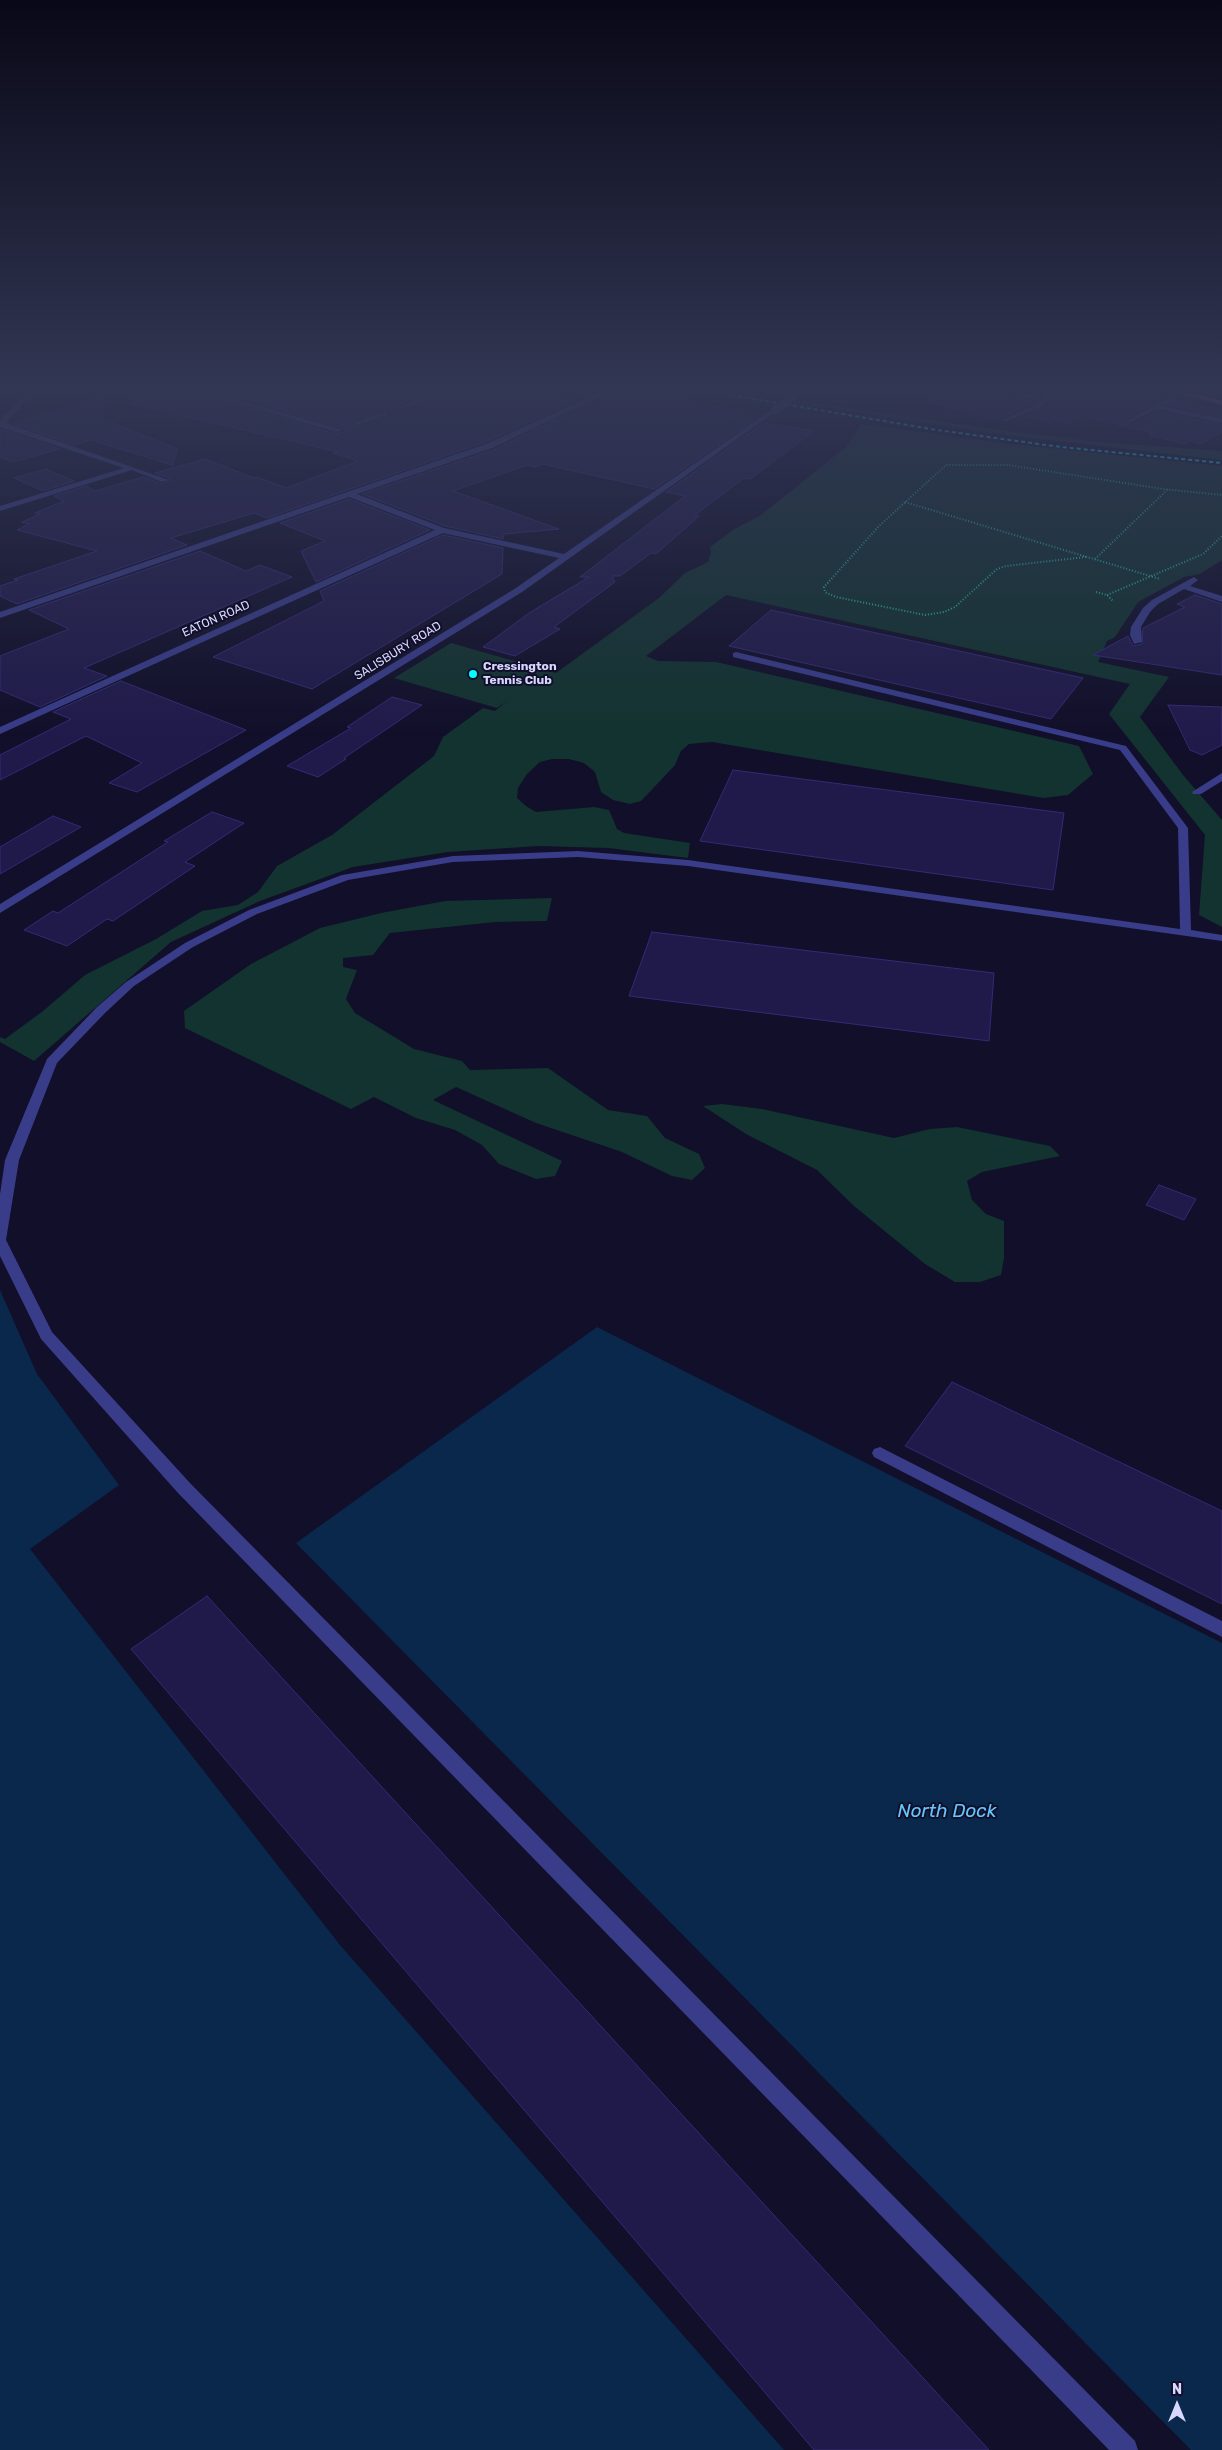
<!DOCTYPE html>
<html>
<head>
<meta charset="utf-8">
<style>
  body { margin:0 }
  #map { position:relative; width:1222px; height:2450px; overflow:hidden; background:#110f29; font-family:Rubik,sans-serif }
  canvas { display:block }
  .north { position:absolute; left:1152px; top:2380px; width:50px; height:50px; -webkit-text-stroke:4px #110f29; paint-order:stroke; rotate:0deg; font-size:14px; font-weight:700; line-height:20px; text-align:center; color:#d7d7ff }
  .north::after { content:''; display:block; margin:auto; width:18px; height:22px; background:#d7d7ff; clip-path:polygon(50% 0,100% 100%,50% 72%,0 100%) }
</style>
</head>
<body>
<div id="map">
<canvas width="1222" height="2450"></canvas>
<div class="north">N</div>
</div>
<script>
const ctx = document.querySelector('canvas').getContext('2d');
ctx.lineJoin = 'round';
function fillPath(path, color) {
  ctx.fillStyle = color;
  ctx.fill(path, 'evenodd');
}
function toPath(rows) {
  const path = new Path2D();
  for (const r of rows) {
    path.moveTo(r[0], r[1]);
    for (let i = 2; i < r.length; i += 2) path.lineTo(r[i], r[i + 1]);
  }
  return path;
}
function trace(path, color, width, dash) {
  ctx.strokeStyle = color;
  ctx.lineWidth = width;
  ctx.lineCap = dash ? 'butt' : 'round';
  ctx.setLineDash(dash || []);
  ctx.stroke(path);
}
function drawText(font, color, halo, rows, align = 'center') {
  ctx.font = font + ' Rubik,sans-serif';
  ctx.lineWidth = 4;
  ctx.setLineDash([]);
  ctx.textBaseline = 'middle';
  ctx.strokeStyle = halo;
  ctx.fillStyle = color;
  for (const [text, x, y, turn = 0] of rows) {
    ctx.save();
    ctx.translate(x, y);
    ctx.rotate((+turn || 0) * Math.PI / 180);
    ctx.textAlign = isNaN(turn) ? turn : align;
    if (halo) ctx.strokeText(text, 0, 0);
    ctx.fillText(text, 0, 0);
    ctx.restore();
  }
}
const green = toPath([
  [798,401,992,429,1100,442,1222,451,1222,460,1004,435,796,403],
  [861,424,1011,444,1222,466,1222,560,1200,574,1184,577,1138,602,1115,637,1107,641,1098,662,1169,677,1140,717,1183,775,1222,820,1222,927,1199,915,1205,835,1109,714,1130,684,726,595,646,656,658,661,716,662,1079,746,1093,774,1068,795,1043,798,712,742,689,744,681,751,675,765,661,780,641,801,630,804,613,800,601,792,595,772,584,763,569,759,552,759,540,762,527,774,518,788,517,798,526,806,536,812,594,807,609,810,617,829,624,833,690,843,688,858,608,848,538,846,448,852,353,867,260,901,171,942,34,1061,0,1042,0,1037,5,1039,43,1011,85,975,156,939,202,911,238,905,258,892,277,866,332,835,434,756,443,737,483,708,495,711,507,701,497,708,394,678,451,643,556,673,659,598,685,573,708,562,711,553,710,547,733,530,761,515,846,447],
  [552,898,547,921,495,922,390,933,373,955,343,958,343,967,357,970,346,999,355,1013,414,1049,462,1061,470,1070,548,1068,608,1110,647,1116,665,1138,699,1154,705,1168,692,1180,672,1176,622,1152,536,1123,456,1087,433,1100,562,1161,555,1176,536,1179,499,1164,482,1145,455,1130,416,1118,374,1097,351,1109,185,1028,184,1011,251,964,320,928,381,913,445,901],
  [722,1104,762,1109,894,1138,930,1129,957,1127,1050,1146,1060,1156,982,1172,967,1181,972,1200,986,1214,1004,1221,1004,1258,1001,1275,980,1282,955,1282,925,1264,854,1206,817,1170,746,1134,703,1106]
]);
const water = toPath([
  [0,1290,37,1374,119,1485,30,1549,340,1945,784,2450,0,2450],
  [597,1327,1222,1643,1222,2450,1191,2450,296,1543]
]);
const building = toPath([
  [107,394,100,418,178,449,172,465,91,440,74,445,14,424,107,394],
  [131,394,205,394,335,434,344,432,345,429,227,394,423,394,396,407,403,411,440,394,551,394,578,400,485,442,267,518,254,513,171,538,187,545,17,604,0,596,0,586,18,580,14,579,97,551,17,530,29,524,22,522,40,514,35,513,64,501,54,496,86,486,95,491,143,477,163,484,171,479,155,473,205,459,254,478,257,477,286,488,358,461,333,453,339,452,130,404,131,394],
  [608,394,696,394,685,402,738,410,731,415,753,421,654,489,543,464,535,467,527,465,453,491,559,529,504,534,503,539,445,526,362,494,493,450,591,403,603,406,603,397,608,394],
  [928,394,993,394,1035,402,995,420,927,402,928,394],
  [1055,394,1149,394,1165,398,1125,419,1124,422,1132,424,1158,411,1222,425,1222,432,1200,444,1190,441,1186,444,1149,435,1154,433,1083,416,1068,423,1056,420,1051,423,1023,416,1044,408,1055,394],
  [1177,400,1222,410,1222,417,1168,405,1177,400],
  [764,423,814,431,750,479,744,478,695,515,699,516,656,554,651,553,620,576,612,576,615,582,554,627,560,629,515,656,483,647,529,613,589,577,580,577,685,496,666,492,764,423],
  [0,429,60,449,13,462,0,457,0,429],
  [46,469,74,481,43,491,14,478,46,469],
  [349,499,430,530,316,582,301,551,325,541,280,523,349,499],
  [443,535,503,548,502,574,312,689,213,657,324,601,320,591,443,535],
  [200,551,246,571,260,565,292,577,84,668,107,676,40,707,0,690,0,656,69,629,29,610,200,551],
  [1195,595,1222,604,1222,675,1093,655,1128,636,1133,646,1142,644,1143,628,1185,607,1177,604,1195,595],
  [771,610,1083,678,1051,719,729,646,771,610],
  [121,681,246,730,137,792,109,783,142,763,86,736,0,780,0,755,71,719,53,712,121,681],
  [392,697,422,705,344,758,346,759,318,777,287,766,351,728,347,727,392,697],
  [1168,705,1222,707,1222,745,1202,755,1190,750,1168,705],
  [733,770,1064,813,1053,890,700,841,733,770],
  [212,812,244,823,185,862,195,866,113,921,107,919,67,946,24,930,53,911,58,913,168,842,164,841,212,812],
  [53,816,81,827,0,874,0,847,53,816],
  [652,932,994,973,989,1041,629,996,652,932],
  [1159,1185,1196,1199,1184,1220,1146,1205,1159,1185],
  [952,1382,1222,1511,1222,1604,905,1446,952,1382],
  [207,1596,989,2450,814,2450,131,1649,207,1596]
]);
const path = toPath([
  [356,424,386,413],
  [905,502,1160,579],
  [1086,557,1006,566,997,569,955,607,944,612,925,615,836,597,825,592,824,587,879,526,946,465,1008,465,1163,489,1222,495],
  [1095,559,1168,489],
  [1096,592,1107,595,1113,601],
  [1107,595,1203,554,1222,536]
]);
const lane = toPath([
  [1014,394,1026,394,1043,399,1046,394,1053,394,1043,406,1003,422,1003,420,1040,402,1014,394],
  [1176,394,1185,394,1163,406,1222,419,1222,423,1158,409,1131,422,1126,421,1176,394],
  [736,652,1126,746,1188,828,1191,930,1222,935,1222,941,688,866,578,857,453,862,348,880,257,914,193,947,134,986,105,1013,57,1063,19,1160,6,1240,52,1332,190,1483,1135,2441,1138,2450,1109,2450,178,1493,41,1339,0,1256,0,1194,5,1160,47,1059,97,1007,126,982,185,943,249,910,342,875,453,856,578,851,688,860,1180,929,1178,828,1120,750,733,657,733,653,736,652],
  [880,1447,1222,1621,1222,1637,874,1457,872,1453,874,1449,880,1447]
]);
const street = toPath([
  [30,394,39,394,24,402,6,423,169,480,162,482,132,470,0,511,0,506,124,468,0,427,0,421,20,400,30,394],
  [207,394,219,394,343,430,336,432,207,394],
  [428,394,438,394,403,409,398,408,428,394],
  [596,394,606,394,492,448,357,494,444,528,564,554,773,409,778,410,522,592,0,913,0,904,516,588,559,558,443,533,0,734,0,727,435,530,349,497,0,618,0,612,486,444,596,394],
  [792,394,800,394,793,400,789,400,792,394],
  [1194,577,1198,580,1190,586,1222,596,1222,602,1184,589,1158,604,1150,612,1141,627,1142,642,1134,644,1130,635,1131,627,1143,608,1152,600,1194,577],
  [1222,773,1222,781,1201,794,1193,794,1192,792,1222,773]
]);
const highway = toPath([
  [1182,394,1195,394,1222,401,1222,405,1182,394]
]);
const rail = toPath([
  [724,394,937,430,1061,447,1222,463]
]);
const streetBridge = toPath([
  [775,410,791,399]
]);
const markers = [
  [473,674,5,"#03fdff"]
];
const farStreetnames = [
  ["EATON ROAD",216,619,-24],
  ["SALISBURY ROAD",398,651,-32]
];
const farPoinames = [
  ["Cressington",483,667],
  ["Tennis Club",483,681]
];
const nearWaternames = [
  ["North Dock",947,1812]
];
fillPath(green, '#12332f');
fillPath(water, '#0a284c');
fillPath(building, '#201a4a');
trace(building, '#332b77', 1);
trace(path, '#2bbfa8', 2, [1, 2]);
fillPath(lane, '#383c89');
fillPath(street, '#383c89');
fillPath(highway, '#ff52b4');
trace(rail, '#03fdff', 2, [4, 3]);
trace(streetBridge, '#383c89', 8);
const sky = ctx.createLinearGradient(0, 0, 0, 737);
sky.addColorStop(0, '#090817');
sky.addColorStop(0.53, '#323754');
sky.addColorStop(1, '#32375400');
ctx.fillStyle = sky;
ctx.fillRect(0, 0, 1222, 737);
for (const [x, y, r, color] of markers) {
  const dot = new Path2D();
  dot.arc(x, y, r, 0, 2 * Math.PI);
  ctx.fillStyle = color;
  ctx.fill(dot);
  trace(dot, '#110f29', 2);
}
drawText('12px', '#d7d7ff', '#110f29', farStreetnames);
drawText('bold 12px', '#d7d7ff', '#110f29', farPoinames, 'left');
drawText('italic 19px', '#65c6ff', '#110f29', nearWaternames);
</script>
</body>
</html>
